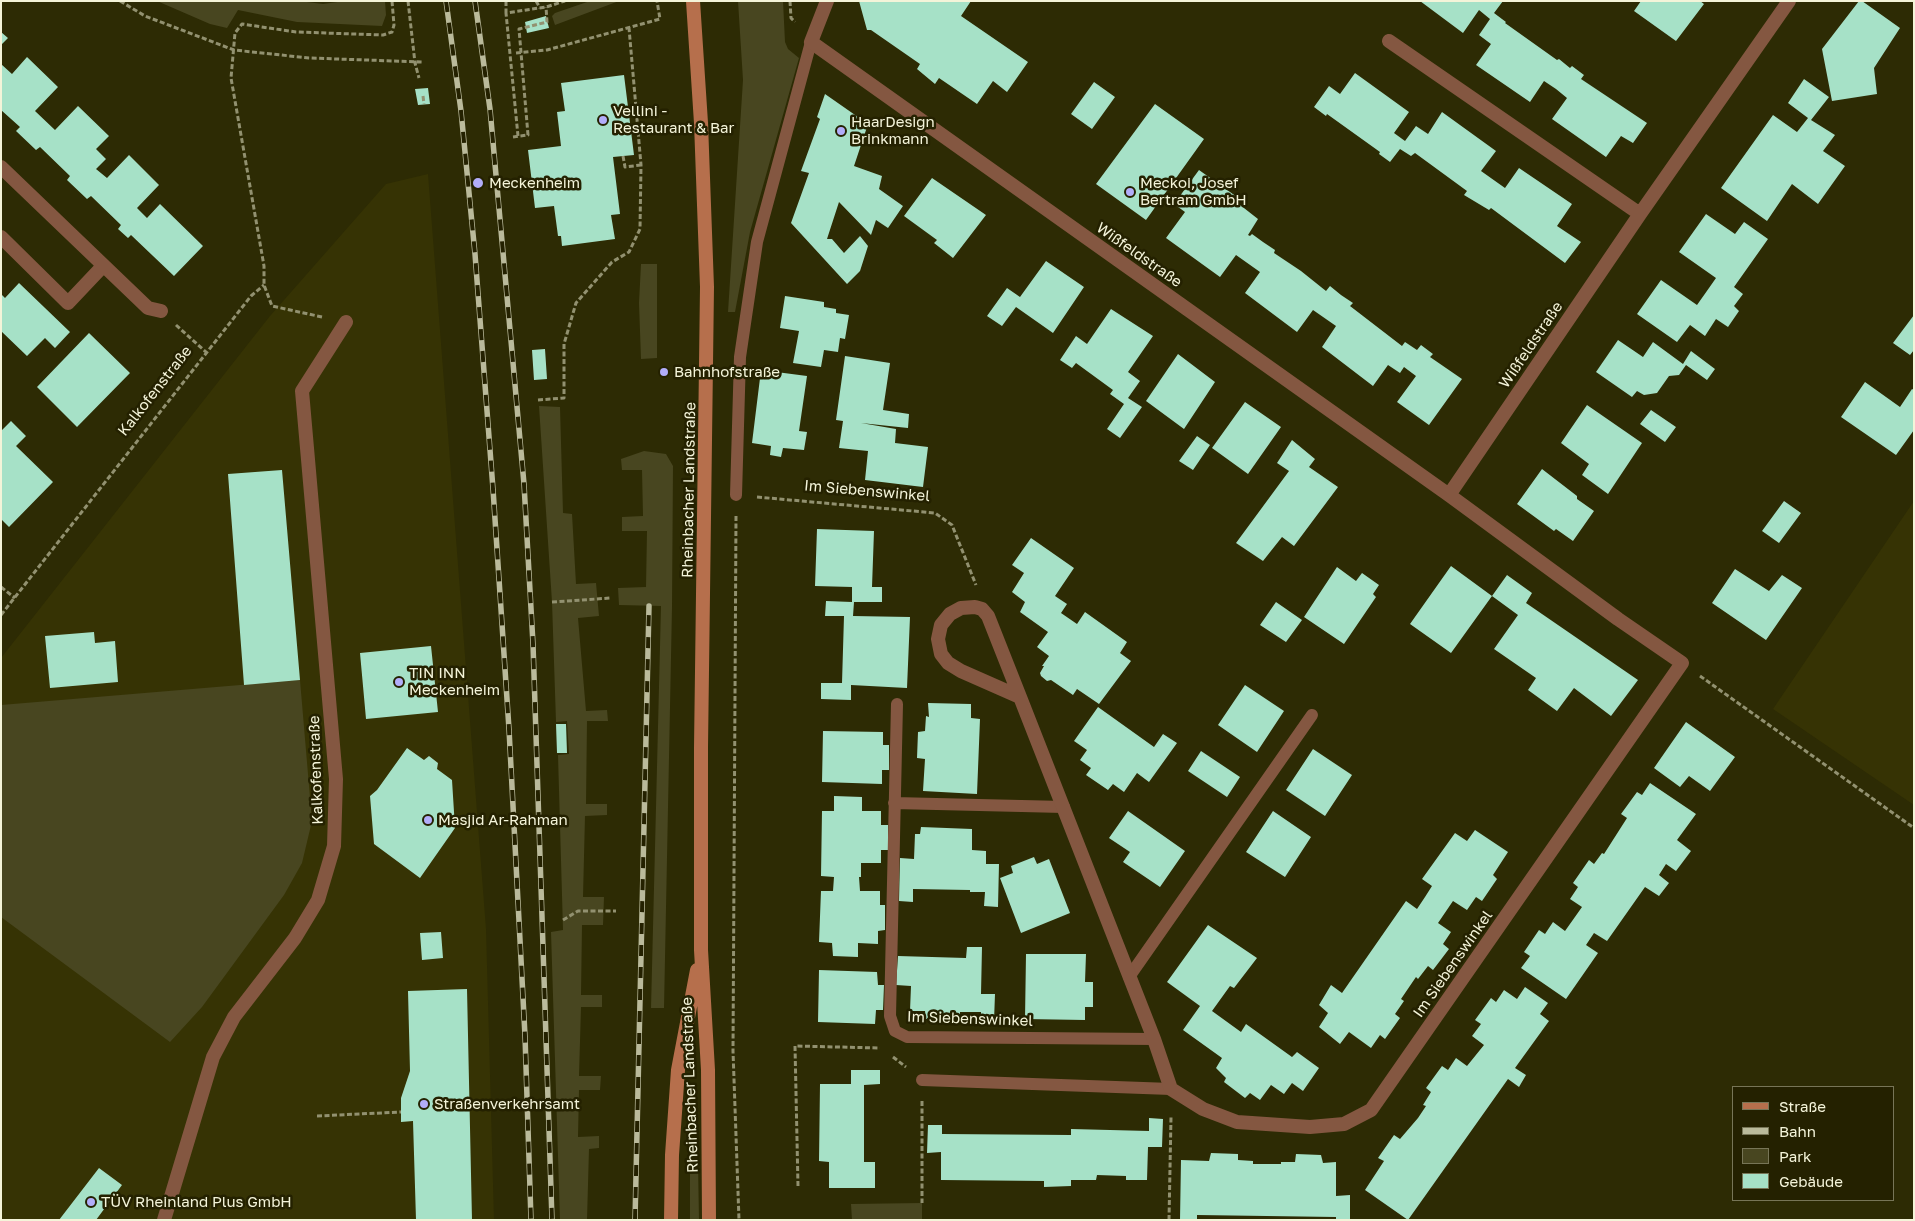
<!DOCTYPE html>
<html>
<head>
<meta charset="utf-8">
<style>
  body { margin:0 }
  #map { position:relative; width:1915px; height:1221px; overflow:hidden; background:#2d2b04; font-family:"Golos Text",sans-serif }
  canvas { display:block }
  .frame { position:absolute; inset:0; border:2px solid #f4f4d9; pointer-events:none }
  .legend { position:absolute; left:1732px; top:1086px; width:162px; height:115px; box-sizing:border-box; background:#242100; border:1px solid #777557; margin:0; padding:6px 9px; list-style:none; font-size:15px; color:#f4f4d9 }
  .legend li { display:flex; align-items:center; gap:10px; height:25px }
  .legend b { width:25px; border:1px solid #777557 }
</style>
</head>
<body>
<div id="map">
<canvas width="1915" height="1221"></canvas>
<div class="frame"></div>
<ul class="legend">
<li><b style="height:6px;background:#b66f4c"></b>Straße</li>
<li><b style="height:6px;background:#baba9b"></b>Bahn</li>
<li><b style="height:14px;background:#484620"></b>Park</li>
<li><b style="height:14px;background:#a6e1c7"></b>Gebäude</li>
</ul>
</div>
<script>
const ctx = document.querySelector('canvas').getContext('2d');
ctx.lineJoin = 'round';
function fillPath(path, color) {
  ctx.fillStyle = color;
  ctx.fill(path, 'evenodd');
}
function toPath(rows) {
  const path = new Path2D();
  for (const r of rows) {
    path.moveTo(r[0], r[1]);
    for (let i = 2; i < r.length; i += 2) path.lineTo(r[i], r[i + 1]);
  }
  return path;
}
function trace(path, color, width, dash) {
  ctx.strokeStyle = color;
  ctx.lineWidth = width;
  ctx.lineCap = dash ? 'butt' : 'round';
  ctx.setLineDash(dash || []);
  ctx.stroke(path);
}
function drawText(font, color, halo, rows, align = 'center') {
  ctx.font = font + ' "Golos Text",sans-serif';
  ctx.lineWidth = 5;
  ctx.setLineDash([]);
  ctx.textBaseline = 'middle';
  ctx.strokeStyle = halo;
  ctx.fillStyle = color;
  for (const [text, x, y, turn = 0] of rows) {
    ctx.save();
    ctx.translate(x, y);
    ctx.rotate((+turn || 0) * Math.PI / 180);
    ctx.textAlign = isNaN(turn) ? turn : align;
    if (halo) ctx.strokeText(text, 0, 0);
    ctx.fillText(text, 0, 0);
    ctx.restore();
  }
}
const built = toPath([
  [428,174,486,929,494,1220,1,1220,1,658,270,316,386,184],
  [1914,501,1914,805,1773,709]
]);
const green = toPath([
  [157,1,299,1,323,4,345,1,385,1,386,15,382,26,297,22,238,10,227,28,210,24],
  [590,1,619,1,555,25,552,16,555,13],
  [738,1,783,1,785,42,788,49,799,58,750,232,735,312,728,312,743,80],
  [641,264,657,264,657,358,641,359,639,303],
  [539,406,560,407,563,513,572,514,576,584,596,583,599,616,578,618,586,711,607,710,608,721,587,721,586,804,607,804,607,815,585,816,583,897,604,897,603,925,582,925,581,995,602,995,602,1007,581,1007,579,1076,601,1076,600,1090,579,1090,578,1137,599,1136,599,1148,589,1149,587,1220,560,1220,551,932,563,930,558,755,569,754,567,721,556,722,552,602],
  [644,451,666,454,673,466,672,607,664,1008,651,1008,661,606,619,605,618,588,646,587,647,531,622,531,622,517,643,516,642,470,622,470,621,459],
  [300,680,312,821,302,863,284,895,202,1007,170,1042,1,917,1,705],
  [698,1163,699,1220,690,1220,690,1164],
  [922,1203,922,1220,852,1220,851,1204]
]);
const building = toPath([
  [859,1,971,1,961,16,1028,62,1007,92,993,81,977,104,939,78,935,84,917,69,920,64,871,30,867,30],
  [1420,1,1503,1,1494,13,1506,22,1505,23,1557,60,1559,59,1570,68,1572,66,1584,75,1581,79,1647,123,1633,143,1621,136,1606,157,1552,119,1567,98,1556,89,1544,81,1530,102,1476,65,1491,44,1479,35,1490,19,1479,10,1463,33],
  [1641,1,1700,1,1704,4,1676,41,1634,11],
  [1859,1,1862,1,1900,28,1874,68,1877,94,1832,101,1822,49],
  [546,16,549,28,527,33,525,22],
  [1,32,8,38,1,45],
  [27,57,58,87,35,111,55,130,78,106,109,136,96,149,106,159,96,169,107,178,129,155,159,185,137,208,147,218,160,204,203,246,174,276,131,235,128,238,118,229,121,225,91,196,87,199,67,180,70,176,40,147,36,150,16,131,20,127,1,110,1,64,12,74],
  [1355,73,1409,112,1394,133,1405,141,1416,126,1428,134,1442,112,1496,151,1481,171,1505,188,1519,168,1572,204,1557,226,1581,242,1565,263,1491,208,1489,210,1464,195,1467,191,1415,153,1411,156,1400,149,1390,162,1379,154,1380,152,1327,114,1326,116,1314,107,1329,86,1340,94],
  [624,75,634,155,613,157,620,214,611,215,615,239,562,246,561,236,558,236,554,206,535,208,528,150,561,146,557,112,565,111,561,83],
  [1804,79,1829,97,1811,120,1835,135,1823,151,1845,166,1818,204,1792,184,1767,221,1721,188,1773,115,1797,132,1808,118,1788,103],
  [1094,82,1115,97,1092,129,1071,114],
  [428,88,430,104,418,105,415,89],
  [825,94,868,124,854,166,882,176,879,189,903,206,888,228,876,220,871,235,839,202,827,239,832,239,844,253,860,236,868,246,860,271,847,284,791,223,809,173,801,171,820,119,817,117],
  [1155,104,1204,139,1146,220,1096,184],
  [1199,170,1237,197,1235,201,1258,219,1248,235,1250,236,1252,234,1263,242,1275,250,1274,253,1301,271,1326,291,1330,286,1341,295,1353,303,1350,306,1402,346,1405,342,1417,350,1421,345,1433,354,1430,357,1462,379,1429,425,1397,402,1416,376,1404,367,1400,373,1388,365,1373,386,1322,347,1336,326,1313,310,1297,332,1245,293,1260,272,1236,255,1220,277,1166,238,1185,212,1174,204],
  [932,178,986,215,953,258,934,243,937,240,904,216],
  [1706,214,1735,234,1744,222,1768,239,1734,287,1743,294,1734,306,1739,311,1728,327,1716,319,1705,336,1690,325,1677,342,1637,314,1661,280,1697,305,1709,288,1716,278,1679,252],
  [1046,261,1084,287,1053,333,1016,307,1002,326,987,316,1007,288,1020,297],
  [19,283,70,332,55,348,45,338,27,356,1,331,1,294,5,298],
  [785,296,824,302,824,307,836,309,836,313,849,315,845,339,840,338,838,352,824,350,821,367,793,363,799,331,780,328],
  [1111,309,1153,336,1128,372,1140,381,1128,398,1142,407,1120,438,1107,429,1124,404,1110,394,1113,390,1076,363,1072,368,1060,360,1076,336,1087,344],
  [1914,315,1914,350,1910,355,1893,343],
  [89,333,130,373,77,427,37,387],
  [1618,340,1643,357,1653,342,1683,364,1691,351,1715,369,1707,380,1686,365,1679,375,1669,376,1657,393,1644,395,1637,391,1632,397,1596,372],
  [545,349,547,379,534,380,532,350],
  [1178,354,1215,382,1184,429,1146,401],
  [845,356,890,363,883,410,909,414,908,428,861,423,896,429,895,443,928,447,923,487,865,480,868,451,839,448,843,421,836,420],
  [761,370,807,376,799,431,807,432,804,450,783,448,781,457,770,455,771,446,752,443],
  [1865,382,1900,407,1912,389,1914,390,1914,430,1896,455,1841,417],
  [1245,402,1281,427,1248,474,1212,448],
  [1587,405,1642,443,1608,494,1582,475,1589,464,1561,443],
  [1651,410,1676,427,1665,442,1640,424],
  [11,421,26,436,16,446,53,482,9,527,1,519,1,431],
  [1197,436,1210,445,1193,470,1179,461],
  [1292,440,1315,459,1309,467,1338,487,1294,546,1282,537,1263,561,1236,543,1289,471,1277,463],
  [1542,469,1577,496,1577,499,1594,511,1573,541,1556,529,1554,531,1517,504],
  [282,470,300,680,244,685,228,474],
  [1784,501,1801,513,1779,543,1762,531],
  [817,529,874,531,872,587,882,587,882,602,854,602,853,616,910,617,907,688,851,685,851,700,821,699,821,683,842,683,844,616,825,616,826,601,852,602,852,587,815,586],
  [1031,538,1074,568,1055,596,1067,604,1061,613,1077,624,1085,612,1127,642,1120,653,1131,661,1099,704,1077,689,1073,695,1051,680,1047,681,1041,676,1040,673,1044,666,1042,666,1049,656,1037,647,1048,632,1020,612,1025,602,1012,592,1024,573,1012,565],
  [1451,566,1492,596,1451,653,1410,624],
  [1337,567,1356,581,1362,573,1379,585,1373,594,1376,597,1344,644,1304,617],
  [1735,569,1769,591,1782,575,1802,588,1766,640,1712,603],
  [1507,575,1532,593,1526,603,1638,680,1611,716,1574,688,1557,711,1528,690,1536,678,1494,649,1518,615,1492,596],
  [1276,602,1302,620,1286,642,1260,625],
  [94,632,95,643,115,641,118,682,50,688,45,636],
  [431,646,438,712,366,719,360,653],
  [1245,685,1284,711,1257,752,1218,725],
  [928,703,971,704,971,718,980,719,977,794,923,791,925,759,917,758,918,732,925,731,926,716,929,717],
  [1098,707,1154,747,1163,734,1177,743,1149,782,1137,773,1124,792,1113,784,1108,790,1086,775,1091,768,1080,760,1087,750,1074,741],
  [1686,722,1735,757,1710,791,1689,776,1680,787,1654,768],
  [556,724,566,724,567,753,557,753],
  [823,731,883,732,883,745,889,745,889,770,882,770,882,784,822,782],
  [407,748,424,760,429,756,438,763,437,769,452,780,455,828,420,878,374,844,370,796,377,790],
  [1313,749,1352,775,1325,816,1286,790],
  [1201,751,1240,777,1227,797,1188,771],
  [1650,783,1696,814,1677,840,1691,851,1676,871,1666,864,1659,875,1669,883,1659,896,1645,887,1607,941,1594,933,1586,945,1598,953,1566,999,1521,968,1530,956,1524,952,1539,930,1545,934,1553,922,1565,931,1582,907,1570,899,1578,887,1573,883,1589,860,1594,864,1602,853,1604,854,1627,818,1621,814,1637,792,1642,795],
  [834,796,862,797,862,811,881,811,881,825,888,825,888,850,881,850,881,863,861,863,861,877,859,877,860,891,880,891,880,905,885,905,885,930,878,931,878,944,858,943,858,957,833,956,832,943,819,942,821,891,833,891,834,877,821,876,822,811,834,811],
  [1128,811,1185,851,1160,887,1123,862,1130,852,1109,838],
  [1273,811,1311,837,1285,877,1246,852],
  [921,827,972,829,972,850,986,851,986,864,999,864,998,907,984,906,985,892,970,892,970,890,913,889,913,902,899,901,900,858,914,859,915,834,920,834],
  [1475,830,1508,852,1493,875,1497,879,1482,901,1476,897,1467,910,1453,901,1438,923,1451,932,1443,944,1449,949,1433,970,1428,966,1418,979,1416,977,1401,999,1404,1001,1395,1014,1400,1018,1385,1039,1380,1035,1371,1048,1349,1032,1340,1044,1319,1027,1328,1013,1319,1005,1331,985,1342,993,1406,901,1417,909,1425,897,1432,886,1422,879,1455,833,1467,841],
  [1034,857,1037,864,1049,859,1070,913,1021,933,1000,878,1013,873,1011,866],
  [1208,925,1257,958,1234,988,1230,986,1212,1011,1241,1032,1246,1024,1292,1057,1297,1052,1319,1068,1303,1091,1292,1083,1284,1094,1271,1085,1260,1100,1250,1093,1245,1098,1224,1082,1226,1078,1216,1068,1222,1058,1183,1030,1200,1006,1167,982],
  [441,932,443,958,422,960,420,933],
  [967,947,982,947,981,994,995,994,994,1021,981,1021,981,1012,960,1012,960,1019,926,1019,925,1011,910,1011,911,986,896,985,898,956,966,958],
  [1026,954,1086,954,1085,982,1093,982,1093,1007,1085,1007,1085,1020,1025,1019],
  [819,970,877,972,878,985,884,985,883,1010,876,1010,875,1024,818,1022],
  [1525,987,1548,1003,1540,1014,1549,1021,1515,1068,1526,1075,1519,1087,1508,1079,1408,1220,1365,1190,1384,1161,1378,1158,1394,1135,1400,1139,1418,1118,1426,1106,1423,1105,1431,1092,1426,1088,1442,1066,1448,1070,1456,1058,1467,1066,1484,1045,1472,1036,1481,1024,1475,1020,1491,998,1496,1002,1504,990,1517,999],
  [467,989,472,1220,416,1220,413,1121,401,1122,401,1098,410,1071,408,991],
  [851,1070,880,1070,880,1084,864,1085,864,1162,875,1162,875,1188,829,1188,829,1162,819,1161,820,1084,851,1084],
  [1149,1118,1163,1119,1162,1147,1148,1147,1147,1180,1126,1180,1126,1176,1097,1175,1096,1180,1071,1180,1071,1186,1044,1187,1044,1181,941,1180,941,1152,927,1153,928,1125,942,1125,942,1134,1071,1135,1071,1129,1149,1131],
  [1211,1153,1238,1154,1238,1160,1253,1161,1253,1164,1281,1164,1281,1162,1295,1162,1296,1154,1321,1155,1323,1163,1336,1162,1336,1196,1350,1195,1350,1220,1336,1220,1336,1217,1197,1215,1197,1220,1180,1220,1181,1160,1209,1161],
  [99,1168,122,1185,96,1220,59,1220]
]);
const path = toPath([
  [120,1,145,16,234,50,309,58,423,62],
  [408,1,415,63,419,78],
  [506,1,506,13],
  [536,1,540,8],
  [790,1,791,18,795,22],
  [516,53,547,50,660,19,657,1],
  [423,96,424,104],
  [518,136,506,13,546,7,565,1],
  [513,137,528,135,519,29,547,22,546,7],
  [623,156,625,167,641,165],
  [322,317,272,306,264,285,264,266,231,78,235,33,242,24,296,32,383,35,392,32,394,25,392,1],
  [176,325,207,353],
  [538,400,564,398,564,344,576,303,612,262,629,252,640,229,641,165,629,28],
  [757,497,935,513,952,525,976,585],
  [736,516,733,1051,739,1220],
  [1,587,15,598],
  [552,602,611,598],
  [1,615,251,296,264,285],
  [1700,676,1914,828],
  [563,920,578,911,616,911],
  [893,1057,906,1067],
  [922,1101,922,1203],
  [317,1116,401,1112],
  [798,1186,795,1046,880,1048],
  [1169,1220,1171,1117]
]);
const service = toPath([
  [736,495,740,357,757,242,811,42],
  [897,704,890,1016,895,1031,907,1037,1154,1039],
  [894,803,1064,807],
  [1129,977,1312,715],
  [922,1080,1171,1089]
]);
const minor = toPath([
  [827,1,811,42,1449,495,1618,619,1682,663,1371,1110,1344,1124,1310,1127,1237,1122,1203,1109,1171,1089,1154,1039,1020,697],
  [1389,41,1640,214],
  [1,167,148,308,161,311],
  [1,237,68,303,103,266],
  [1449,495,1640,214,1789,1],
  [975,607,982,609,988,616,1020,697,961,671,948,663,941,654,938,639,941,625,950,614,961,608,975,607],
  [164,1220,213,1057,234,1017,295,938,318,900,334,846,336,779,302,391,346,322]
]);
const secondary = toPath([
  [693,1,701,123,707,287,701,747,701,950,708,1070,709,1220],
  [671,1220,672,1155,678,1070,697,970]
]);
const rail = toPath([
  [446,1,461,111,475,254,493,489,509,729,525,1036,531,1220],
  [475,1,490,109,524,484,533,644,552,1220],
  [635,1220,649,606]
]);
const markers = [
  [603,120,5,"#b2adf9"],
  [841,131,5,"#b2adf9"],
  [478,183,6,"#b2adf9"],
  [1130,192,5,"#b2adf9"],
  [664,372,5,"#b2adf9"],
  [399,682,5,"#b2adf9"],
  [428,820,5,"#b2adf9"],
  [424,1104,5,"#b2adf9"],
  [91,1202,5,"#b2adf9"]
];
const poiNames = [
  ["Vellini -",613,111],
  ["Restaurant & Bar",613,128],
  ["HaarDesign",851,122],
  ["Brinkmann",851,139],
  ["Meckenheim",489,183],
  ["Meckoi, Josef",1140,183],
  ["Bertram GmbH",1140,200],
  ["Bahnhofstraße",674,372],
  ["TIN INN",409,673],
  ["Meckenheim",409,690],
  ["Masjid Ar-Rahman",438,820],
  ["Straßenverkehrsamt",434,1104],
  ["TÜV Rheinland Plus GmbH",101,1202]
];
const streetNames = [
  ["Wißfeldstraße",1139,255,35],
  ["Wißfeldstraße",1531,345,-56],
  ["Kalkofenstraße",155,391,-52],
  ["Rheinbacher Landstraße",689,490,-89],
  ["Im Siebenswinkel",867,491,5],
  ["Kalkofenstraße",316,770,-92],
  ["Im Siebenswinkel",1453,964,-55],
  ["Im Siebenswinkel",970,1019,2],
  ["Rheinbacher Landstraße",690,1085,-92]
];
fillPath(built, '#363304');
fillPath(green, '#484620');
fillPath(building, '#a6e1c7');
trace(path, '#929170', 3, [5, 2.5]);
trace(service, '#845741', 12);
trace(minor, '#845741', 14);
trace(secondary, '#b66f4c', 14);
trace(rail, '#baba9b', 5.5);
trace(rail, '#242100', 4, [11]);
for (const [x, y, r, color] of markers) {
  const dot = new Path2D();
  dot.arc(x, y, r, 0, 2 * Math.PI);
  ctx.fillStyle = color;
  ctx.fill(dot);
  trace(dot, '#242100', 2);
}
drawText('15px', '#f4f4d9', '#242100', poiNames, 'left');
drawText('15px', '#f4f4d9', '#242100', streetNames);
</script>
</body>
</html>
